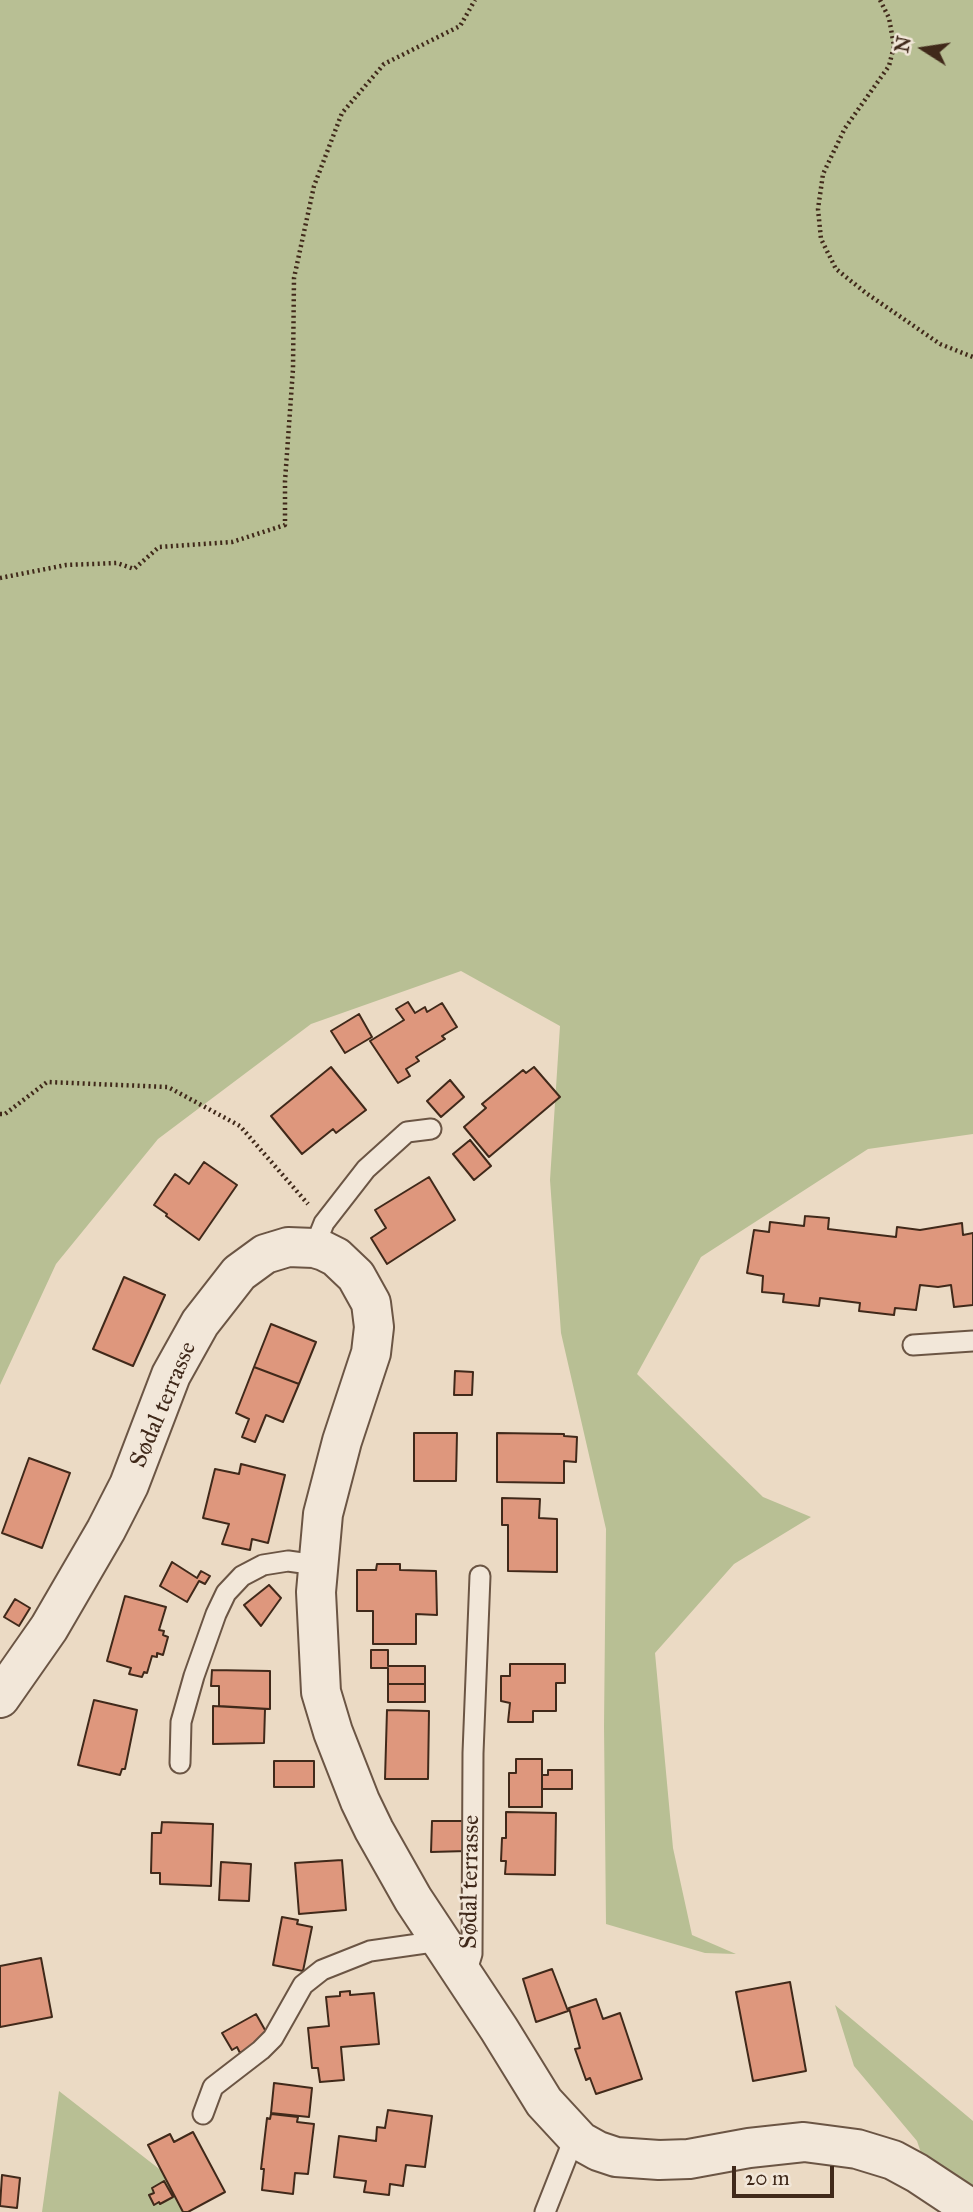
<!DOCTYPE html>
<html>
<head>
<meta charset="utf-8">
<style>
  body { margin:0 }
  #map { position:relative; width:973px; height:2212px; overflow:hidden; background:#ebdac4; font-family:"IM FELL Great Primer",serif }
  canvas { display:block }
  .north { position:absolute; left:889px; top:14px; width:70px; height:70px; -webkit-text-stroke:5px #f2e7d9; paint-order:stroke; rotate:282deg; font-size:19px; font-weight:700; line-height:28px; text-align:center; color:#40291a }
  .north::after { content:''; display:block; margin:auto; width:24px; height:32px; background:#40291a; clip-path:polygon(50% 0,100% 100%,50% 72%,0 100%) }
  .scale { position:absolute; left:732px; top:2166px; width:102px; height:32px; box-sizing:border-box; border:4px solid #40291a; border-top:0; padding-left:9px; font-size:21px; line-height:24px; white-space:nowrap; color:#40291a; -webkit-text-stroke:5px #f2e7d9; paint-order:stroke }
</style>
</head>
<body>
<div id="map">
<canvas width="973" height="2212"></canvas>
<div class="north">N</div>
<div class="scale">20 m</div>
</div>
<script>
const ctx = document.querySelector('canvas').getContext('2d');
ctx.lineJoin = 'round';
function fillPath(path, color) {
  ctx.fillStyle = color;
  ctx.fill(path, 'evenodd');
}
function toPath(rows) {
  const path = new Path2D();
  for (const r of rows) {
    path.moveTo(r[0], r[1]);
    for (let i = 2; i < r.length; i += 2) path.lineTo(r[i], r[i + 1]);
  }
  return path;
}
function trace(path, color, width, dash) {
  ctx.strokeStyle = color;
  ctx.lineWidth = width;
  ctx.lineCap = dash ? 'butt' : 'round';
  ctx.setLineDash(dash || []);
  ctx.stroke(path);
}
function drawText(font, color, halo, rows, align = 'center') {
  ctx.font = font + ' "IM FELL Great Primer",serif';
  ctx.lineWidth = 5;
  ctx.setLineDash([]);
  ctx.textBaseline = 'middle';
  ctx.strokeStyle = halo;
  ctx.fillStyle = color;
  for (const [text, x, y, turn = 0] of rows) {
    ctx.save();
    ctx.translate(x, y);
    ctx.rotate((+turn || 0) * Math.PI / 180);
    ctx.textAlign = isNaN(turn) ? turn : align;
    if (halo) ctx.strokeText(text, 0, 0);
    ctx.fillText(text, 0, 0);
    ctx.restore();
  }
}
const green = toPath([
  [0,0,973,0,973,1134,868,1149,701,1257,637,1374,763,1497,811,1517,734,1564,655,1653,673,1848,692,1935,736,1954,705,1953,606,1924,604,1726,606,1529,561,1333,550,1180,560,1026,461,971,311,1024,158,1139,56,1264,0,1385],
  [835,2005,973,2121,973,2212,941,2212,917,2141,854,2066],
  [59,2091,167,2175,185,2212,42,2212]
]);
const building = toPath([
  [408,1002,415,1013,425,1007,427,1012,442,1003,457,1027,442,1036,445,1039,416,1057,419,1061,406,1069,410,1076,398,1083,370,1041,404,1020,396,1009,408,1002],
  [359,1014,372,1037,345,1053,331,1031,359,1014],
  [331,1067,366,1110,336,1133,333,1129,302,1154,271,1116,331,1067],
  [534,1067,560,1097,489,1157,464,1127,486,1108,482,1104,523,1070,526,1073,534,1067],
  [450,1080,464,1097,441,1117,427,1101,450,1080],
  [470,1140,491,1166,474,1180,453,1154,470,1140],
  [204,1162,237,1185,199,1240,166,1216,167,1214,154,1205,175,1174,189,1184,204,1162],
  [429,1177,455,1220,387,1264,371,1238,386,1228,375,1210,429,1177],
  [805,1216,829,1218,828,1229,896,1237,897,1227,920,1230,962,1223,963,1235,973,1233,973,1305,954,1307,951,1285,938,1287,920,1285,916,1310,895,1308,894,1315,859,1311,860,1303,820,1298,819,1306,783,1302,784,1294,762,1292,763,1276,747,1273,754,1230,769,1232,770,1222,804,1226,805,1216],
  [124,1277,165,1295,133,1366,93,1349,124,1277],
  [271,1324,316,1342,299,1384,254,1367,271,1324],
  [254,1367,299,1384,283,1422,266,1415,255,1442,242,1437,249,1419,236,1413,254,1367],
  [455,1371,473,1372,472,1395,454,1395,455,1371],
  [414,1433,457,1433,456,1481,414,1481,414,1433],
  [497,1433,564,1434,564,1436,577,1437,576,1462,564,1461,564,1483,497,1482,497,1433],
  [29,1458,70,1473,42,1548,2,1533,29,1458],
  [241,1464,285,1475,268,1543,252,1539,250,1550,222,1544,229,1524,203,1518,215,1469,239,1474,241,1464],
  [502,1498,540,1499,539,1518,557,1519,557,1572,508,1571,508,1525,502,1525,502,1498],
  [172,1562,197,1578,201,1571,210,1576,205,1584,199,1581,187,1602,160,1586,172,1562],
  [377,1564,400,1564,400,1570,436,1571,437,1615,416,1614,416,1644,373,1644,373,1611,357,1611,357,1570,376,1570,377,1564],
  [269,1585,281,1598,261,1626,244,1605,269,1585],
  [125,1596,166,1607,159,1630,164,1631,163,1635,168,1637,163,1655,157,1653,157,1657,152,1656,147,1673,144,1672,142,1677,129,1674,131,1668,107,1661,125,1596],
  [15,1599,30,1608,19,1626,4,1617,15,1599],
  [371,1650,388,1650,388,1666,425,1666,425,1684,388,1684,388,1668,371,1668,371,1650],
  [510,1664,565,1664,565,1683,556,1683,556,1711,533,1711,533,1722,508,1722,510,1703,501,1701,501,1676,510,1676,510,1664],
  [212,1670,270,1671,270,1709,219,1706,219,1686,211,1686,212,1670],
  [388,1684,425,1684,425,1702,388,1702,388,1684],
  [94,1700,137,1710,125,1769,122,1769,120,1775,78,1765,94,1700],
  [213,1706,265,1709,264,1743,213,1744,213,1706],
  [387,1710,429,1711,428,1779,385,1779,387,1710],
  [516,1759,542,1759,542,1807,509,1807,509,1773,516,1773,516,1759],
  [274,1761,314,1761,314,1787,274,1787,274,1761],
  [548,1770,572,1770,572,1789,542,1789,542,1775,548,1775,548,1770],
  [506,1812,556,1813,555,1875,505,1874,506,1861,501,1861,502,1838,506,1838,506,1812],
  [432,1821,467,1821,467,1851,431,1852,432,1821],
  [162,1822,213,1824,211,1886,160,1884,160,1873,151,1873,152,1833,161,1833,162,1822],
  [342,1860,346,1910,299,1914,295,1863,342,1860],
  [221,1862,251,1864,249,1901,219,1900,221,1862],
  [282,1917,298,1920,297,1924,312,1927,303,1971,273,1965,282,1917],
  [41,1958,52,2017,0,2027,0,1966,41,1958],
  [552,1969,568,2011,536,2022,523,1979,552,1969],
  [790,1982,806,2071,753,2081,736,1992,790,1982],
  [350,1991,350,1995,374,1993,379,2044,341,2047,344,2080,320,2082,318,2068,312,2068,308,2028,329,2026,326,1997,340,1996,340,1992,350,1991],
  [596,1999,603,2019,620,2013,642,2079,596,2094,590,2078,586,2080,575,2049,580,2048,569,2008,596,1999],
  [256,2014,269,2037,240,2053,237,2047,232,2050,222,2033,256,2014],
  [274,2083,312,2088,309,2117,271,2113,274,2083],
  [388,2110,432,2116,425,2167,406,2165,403,2186,390,2184,389,2195,364,2192,366,2181,334,2177,339,2136,376,2141,377,2127,385,2128,388,2110],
  [271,2114,298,2117,297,2122,314,2124,308,2174,295,2173,293,2194,262,2190,264,2169,261,2169,267,2118,270,2119,271,2114],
  [193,2132,225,2192,188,2212,183,2212,148,2145,170,2134,174,2142,193,2132],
  [2,2175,20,2178,17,2208,0,2206,2,2175],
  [164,2181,173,2197,160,2204,159,2202,154,2205,149,2195,154,2193,152,2188,164,2181]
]);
const path = toPath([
  [880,0,889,18,894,46,889,66,845,128,823,174,818,209,821,239,836,269,866,293,940,344,973,357],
  [0,578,66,565,117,563,134,569,159,547,232,542,285,525,285,481,293,369,294,278,314,186,342,113,384,64,460,26,475,0],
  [0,1114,5,1114,47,1082,168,1087,240,1126,308,1204]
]);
const service = toPath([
  [314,1248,324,1223,366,1169,407,1132,431,1129],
  [913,1345,973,1341],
  [180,1763,181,1722,194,1676,216,1614,226,1593,242,1576,263,1565,288,1561,317,1565],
  [465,1977,472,1954,473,1753,480,1576],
  [203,2114,213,2087,261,2050,273,2038,303,1985,322,1970,370,1951,440,1941],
  [545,2212,575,2136]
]);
const minor = toPath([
  [0,1698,49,1628,106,1530,129,1485,171,1375,200,1323,239,1273,265,1254,288,1247,314,1248,324,1251,336,1257,356,1276,371,1303,374,1327,371,1353,342,1441,323,1514,316,1592,321,1692,333,1732,360,1801,374,1830,413,1899,499,2029,544,2102,580,2141,598,2151,616,2157,659,2160,689,2159,749,2148,804,2142,857,2149,893,2160,917,2173,973,2210]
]);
const streetNames = [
  ["Sødal terrasse",164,1405,-67],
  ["Sødal terrasse",471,1882,-89]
];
fillPath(green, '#b8bf94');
fillPath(building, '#de977d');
trace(building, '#40291a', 2);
trace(service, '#6b5544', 23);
trace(minor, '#6b5544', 42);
trace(path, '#40291a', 4.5, [2, 3.5]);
trace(service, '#f2e7d9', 19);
trace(minor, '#f2e7d9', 38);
drawText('24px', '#40291a', '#f2e7d9', streetNames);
</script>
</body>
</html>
